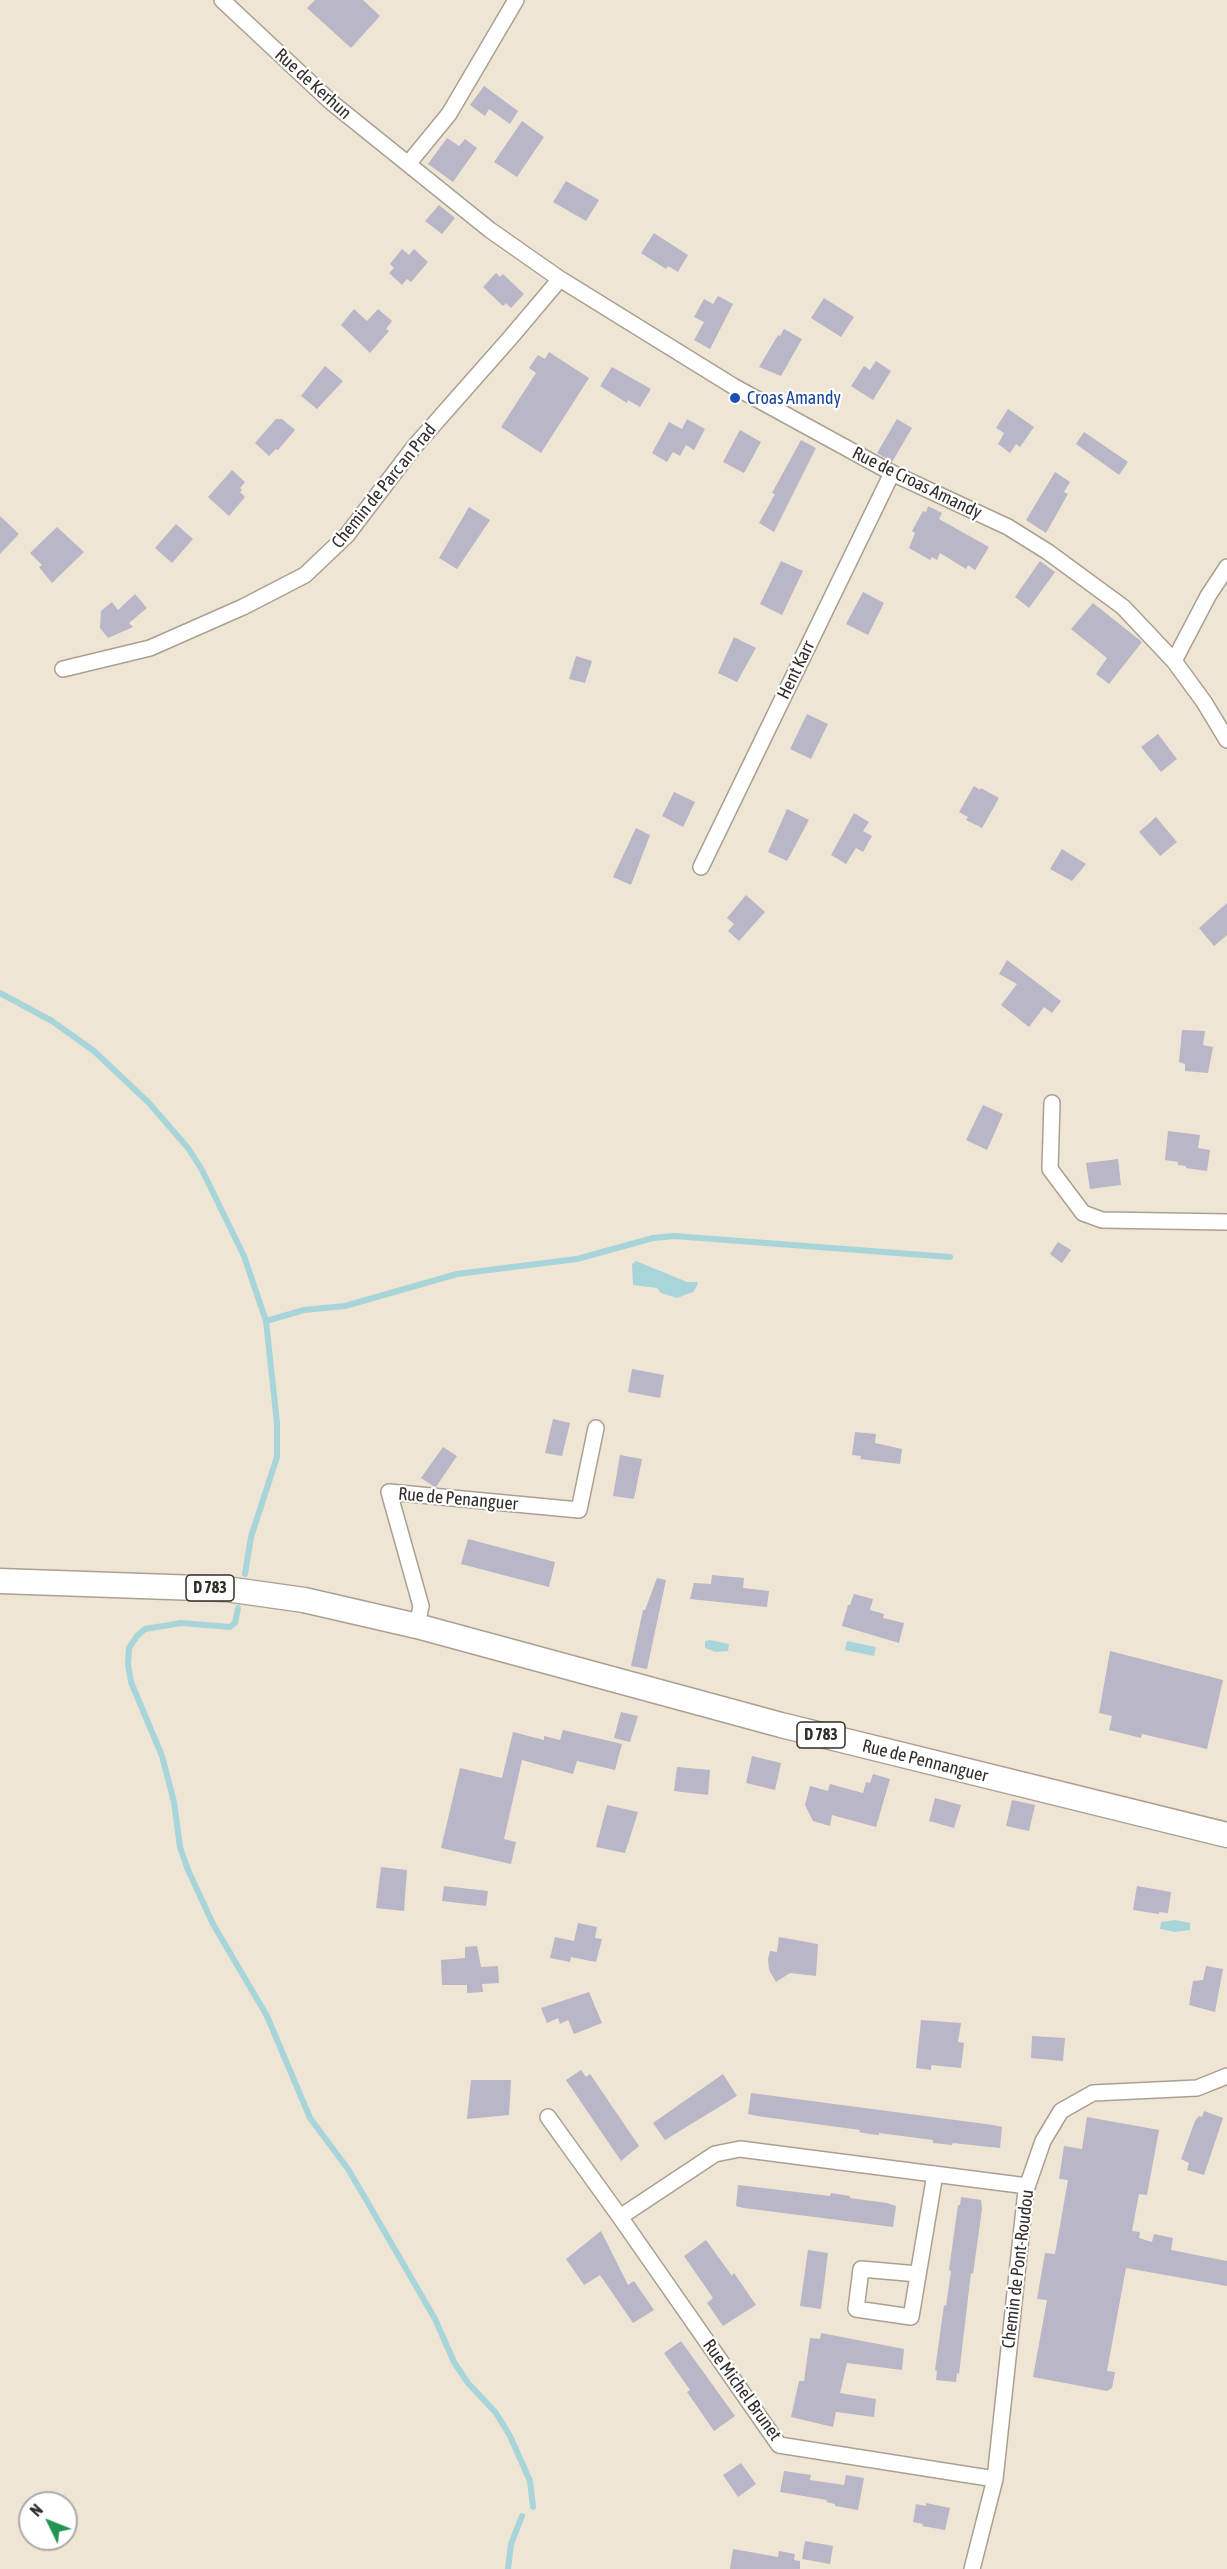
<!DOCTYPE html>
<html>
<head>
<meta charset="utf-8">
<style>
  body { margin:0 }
  #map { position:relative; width:1227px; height:2569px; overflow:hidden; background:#efe5d5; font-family:"Asap Condensed",sans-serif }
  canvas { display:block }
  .north { position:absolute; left:18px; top:2491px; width:60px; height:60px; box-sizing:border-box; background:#fff; border:2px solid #adaba9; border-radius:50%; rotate:313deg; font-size:16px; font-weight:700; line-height:24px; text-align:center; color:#322e28 }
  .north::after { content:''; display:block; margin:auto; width:21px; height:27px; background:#219652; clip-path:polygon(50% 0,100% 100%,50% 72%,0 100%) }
</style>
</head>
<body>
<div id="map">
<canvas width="1227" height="2569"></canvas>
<div class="north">N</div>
</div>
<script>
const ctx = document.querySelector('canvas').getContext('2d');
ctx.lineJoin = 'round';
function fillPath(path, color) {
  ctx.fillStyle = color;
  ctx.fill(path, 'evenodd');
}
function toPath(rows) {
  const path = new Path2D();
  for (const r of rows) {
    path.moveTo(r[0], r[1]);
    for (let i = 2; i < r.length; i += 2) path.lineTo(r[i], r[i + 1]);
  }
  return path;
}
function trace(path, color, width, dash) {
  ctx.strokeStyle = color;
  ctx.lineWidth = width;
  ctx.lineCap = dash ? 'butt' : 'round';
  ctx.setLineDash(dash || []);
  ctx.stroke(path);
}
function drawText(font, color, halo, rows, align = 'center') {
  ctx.font = font + ' "Asap Condensed",sans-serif';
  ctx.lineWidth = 4.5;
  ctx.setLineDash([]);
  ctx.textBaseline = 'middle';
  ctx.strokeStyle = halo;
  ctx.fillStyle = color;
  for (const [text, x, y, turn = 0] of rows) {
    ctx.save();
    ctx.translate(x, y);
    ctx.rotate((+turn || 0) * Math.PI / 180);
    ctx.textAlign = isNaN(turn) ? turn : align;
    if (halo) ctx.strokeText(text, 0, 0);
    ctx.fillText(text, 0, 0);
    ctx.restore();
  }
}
const water = toPath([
  [636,1261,687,1282,698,1282,697,1286,693,1292,677,1298,661,1293,657,1288,633,1285,632,1264],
  [710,1640,729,1644,728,1651,716,1652,705,1648,705,1641],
  [847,1641,876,1647,874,1656,845,1650],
  [1175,1920,1190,1923,1190,1930,1175,1932,1160,1929,1161,1922]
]);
const stream = toPath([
  [0,993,52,1021,94,1051,149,1103,188,1148,202,1170,244,1256,266,1321,277,1423,277,1457,251,1537,245,1574],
  [266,1321,304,1310,345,1306,457,1274,577,1259,653,1238,674,1236,950,1257],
  [238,1608,235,1623,230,1627,181,1623,145,1629,137,1636,129,1648,128,1664,131,1682,162,1756,174,1802,180,1847,188,1870,213,1924,267,2016,310,2118,348,2169,368,2203,435,2319,454,2362,468,2383,496,2413,510,2436,530,2481,533,2507],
  [508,2569,511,2544,522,2516]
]);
const building = toPath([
  [315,0,363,0,380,16,351,48,307,8],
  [484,86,518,111,510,124,489,109,485,116,470,105],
  [522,121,544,137,517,177,494,162],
  [447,138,459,146,465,139,477,148,453,182,428,164],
  [566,181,599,200,586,221,553,202],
  [439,205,455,218,442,234,425,221],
  [654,233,688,255,678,272,668,266,666,269,641,253],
  [402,249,409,255,414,249,428,262,411,282,407,279,402,285,389,273,394,268,390,264],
  [496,273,500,277,503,274,524,294,511,308,506,303,503,306,483,287],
  [718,296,733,304,710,349,694,340,704,322,694,317,704,299,713,304],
  [824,298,854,317,841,337,811,318],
  [354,309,367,321,378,309,392,321,386,329,389,331,370,353,341,325],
  [784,329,802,339,781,376,759,367,778,335,780,336],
  [549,352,589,378,541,453,501,427,536,373,529,368,538,355,545,359],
  [876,361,891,371,873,400,851,386,864,366,870,370],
  [325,366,343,381,317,409,301,396],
  [612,367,651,389,640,407,628,400,627,403,600,386],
  [1008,409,1034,427,1020,447,1016,444,1010,453,998,444,1004,433,996,428],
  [276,419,282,419,295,430,278,450,276,449,269,456,255,443],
  [687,419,705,429,694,450,686,445,680,456,673,452,667,462,652,453,669,422,682,429],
  [897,419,912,428,892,462,877,453],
  [740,430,761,442,744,473,723,462],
  [1084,432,1128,462,1119,475,1076,444],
  [801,440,816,448,774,532,759,523,775,494,772,493],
  [232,470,245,482,240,488,242,490,240,492,245,497,229,516,208,497],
  [1055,472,1070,482,1064,492,1068,494,1046,533,1026,520],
  [928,506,942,513,939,519,989,547,975,570,968,565,966,569,940,553,937,560,932,557,930,560,909,548,915,533,912,531,923,511,926,512],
  [469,507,490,520,457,569,439,558],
  [0,516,19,534,0,554],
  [176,524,193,539,172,563,155,548],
  [57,527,84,552,52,583,39,567,42,565,30,553],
  [781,561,803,571,782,615,760,604],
  [1040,561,1055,572,1029,608,1015,597],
  [863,592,884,603,868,635,846,624],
  [135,594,147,608,129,623,133,627,108,638,100,628,101,611,112,602,118,610],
  [1093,603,1142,642,1109,684,1096,674,1107,658,1071,629],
  [734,637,756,648,737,682,718,673],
  [576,656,592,661,585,683,569,679],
  [807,714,828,724,811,759,790,749],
  [1158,734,1177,759,1161,772,1141,747],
  [974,786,980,790,981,788,999,798,982,828,966,820,968,817,959,812],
  [674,792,695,802,683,827,662,816],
  [787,809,809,820,787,861,768,852],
  [854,813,869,822,863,831,872,836,863,852,856,848,846,864,831,855],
  [1156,817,1177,842,1160,856,1139,832],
  [636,828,650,835,631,885,613,877],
  [1062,849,1086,864,1072,881,1050,869],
  [746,895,765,912,739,941,728,931,734,924,727,918],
  [1227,903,1227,935,1214,946,1199,928],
  [1007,960,1061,1001,1052,1013,1044,1007,1029,1027,1001,1005,1017,984,999,974],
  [1182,1030,1205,1031,1203,1045,1213,1047,1208,1073,1185,1071,1185,1064,1179,1062],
  [983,1105,1003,1114,987,1150,966,1140],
  [1168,1131,1200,1135,1198,1148,1210,1150,1207,1171,1186,1168,1186,1166,1178,1165,1178,1162,1165,1160],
  [1118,1159,1121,1185,1090,1189,1086,1163],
  [1058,1242,1071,1250,1062,1263,1050,1254],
  [632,1369,664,1375,660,1398,628,1392],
  [553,1419,570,1423,562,1456,545,1453],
  [855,1432,876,1434,875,1443,902,1449,900,1464,860,1459,861,1456,852,1455],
  [443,1447,457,1456,436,1487,433,1486,421,1478],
  [620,1455,642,1459,634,1499,613,1496],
  [468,1539,555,1562,549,1587,461,1564],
  [712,1575,744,1578,743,1588,769,1591,767,1607,690,1599,694,1583,711,1584],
  [657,1578,666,1580,647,1669,631,1666,643,1610,645,1610],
  [854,1594,873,1599,870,1610,884,1614,883,1618,904,1623,899,1643,842,1626,848,1605,850,1605],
  [1110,1651,1223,1680,1207,1749,1142,1734,1141,1738,1109,1730,1112,1716,1099,1713],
  [621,1712,638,1716,630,1742,614,1738],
  [563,1730,622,1744,615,1770,577,1761,573,1774,522,1760,504,1839,516,1842,511,1864,441,1848,460,1768,502,1778,513,1732,544,1740,544,1736,560,1740],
  [752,1756,781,1763,775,1790,746,1783],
  [677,1767,710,1770,708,1795,674,1791],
  [873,1774,890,1779,876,1827,832,1815,830,1826,813,1821,805,1805,810,1786,828,1791,830,1784,863,1793,866,1782,870,1783],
  [935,1798,961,1805,954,1828,929,1821],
  [1012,1800,1035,1805,1029,1831,1006,1826],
  [607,1805,638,1812,625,1853,596,1847],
  [381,1867,407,1870,404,1911,376,1908],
  [444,1886,488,1891,486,1906,442,1901],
  [1137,1886,1171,1892,1168,1913,1159,1912,1159,1914,1133,1910],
  [578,1923,597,1927,595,1938,602,1939,596,1962,571,1957,570,1962,550,1958,555,1937,574,1941],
  [779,1937,818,1944,816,1976,790,1973,776,1982,769,1970,768,1959,770,1951,777,1952],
  [477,1946,481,1967,498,1966,499,1983,482,1984,483,1992,467,1993,467,1985,442,1985,441,1960,465,1958,465,1947],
  [1206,1966,1223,1969,1215,2012,1189,2005,1193,1981,1203,1980],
  [589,1992,602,2023,574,2034,568,2020,560,2024,558,2018,547,2023,541,2008],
  [921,2020,961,2023,958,2042,964,2043,961,2068,931,2065,931,2070,916,2068],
  [1032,2036,1065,2038,1063,2061,1031,2058],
  [581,2070,586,2077,590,2074,639,2146,621,2161,566,2080],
  [723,2074,737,2096,665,2140,653,2123],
  [471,2080,511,2080,509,2115,467,2119],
  [751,2093,993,2125,1002,2127,1000,2148,953,2143,952,2145,933,2143,933,2140,879,2133,879,2135,869,2134,859,2132,860,2130,757,2116,748,2114],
  [1204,2111,1223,2118,1204,2175,1187,2170,1189,2163,1181,2159,1195,2121,1199,2116,1202,2117],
  [1087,2117,1159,2130,1147,2195,1139,2194,1132,2231,1140,2232,1139,2238,1152,2242,1154,2234,1173,2238,1171,2250,1227,2261,1227,2286,1126,2268,1107,2371,1115,2372,1112,2388,1107,2391,1033,2377,1047,2300,1037,2299,1045,2253,1055,2254,1068,2180,1059,2179,1064,2146,1082,2149],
  [738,2185,830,2196,831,2193,850,2196,850,2198,887,2203,896,2206,893,2227,744,2208,736,2206],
  [961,2197,981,2200,982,2209,973,2274,971,2273,959,2374,957,2373,956,2382,936,2380,937,2371,935,2370,944,2305,946,2306,951,2271,949,2270,958,2205,960,2205],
  [601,2231,628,2285,634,2281,654,2310,633,2323,600,2275,584,2285,566,2259],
  [706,2240,732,2276,734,2273,756,2305,723,2326,707,2303,713,2298,684,2256],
  [808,2250,828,2253,821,2309,800,2306],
  [821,2333,904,2349,902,2370,847,2363,840,2393,876,2399,874,2417,836,2412,833,2427,791,2417,799,2381,804,2381,810,2338,820,2339],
  [681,2341,735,2416,714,2431,687,2392,690,2390,664,2353],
  [741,2463,756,2484,738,2497,723,2475],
  [784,2471,811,2475,810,2480,844,2485,846,2475,864,2478,858,2510,835,2506,835,2504,826,2502,827,2500,780,2492],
  [926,2503,950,2508,945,2530,922,2526,923,2524,913,2522,916,2504,926,2506],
  [805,2541,833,2546,830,2564,802,2559],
  [733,2549,778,2557,779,2551,795,2554,794,2560,800,2561,800,2569,730,2569]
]);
const street = toPath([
  [222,0,331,102,490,230,560,279,733,386,892,473,1008,527,1048,552,1123,607,1174,661,1204,702,1227,740],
  [408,164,449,114,516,0],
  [1174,661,1208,596,1227,567],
  [63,669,150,648,243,607,305,575,347,535,414,447,511,337,560,279],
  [701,867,892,473],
  [1052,1103,1050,1169,1083,1213,1102,1220,1227,1222],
  [417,1626,421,1606,389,1492,579,1510,596,1428],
  [548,2117,620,2217,779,2445,995,2479],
  [620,2217,715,2154,740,2149,1027,2186],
  [918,2274,861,2269,856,2309,911,2317,935,2174],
  [972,2569,995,2479,1026,2190,1043,2141,1061,2111,1093,2093,1197,2088,1227,2076]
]);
const primary = toPath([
  [0,1581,226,1589,304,1600,417,1626,781,1725,1227,1835]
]);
const markers = [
  [735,398,6,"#1a4fb4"]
];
const shields = [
  [210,1588,48],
  [821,1735,48]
];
const shieldNames = [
  ["D 783",210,1588],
  ["D 783",821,1735]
];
const streetNames = [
  ["Rue de Kerhun",313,84,42],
  ["Rue de Croas Amandy",917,483,26],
  ["Chemin de Parc an Prad",384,486,-51],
  ["Hent Karr",796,670,-64],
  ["Rue de Penanguer",458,1499,5],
  ["Rue de Pennanguer",925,1761,14],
  ["Chemin de Pont-Roudou",1018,2269,-83],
  ["Rue Michel Brunet",742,2390,54]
];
const transitNames = [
  ["Croas Amandy",747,398]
];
fillPath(water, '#a8d5d9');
trace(stream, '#a8d5d9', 6);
fillPath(building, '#b8b6c7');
trace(street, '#aaa091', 18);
trace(primary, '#aaa091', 27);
trace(street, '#fff', 15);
trace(primary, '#fff', 24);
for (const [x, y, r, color] of markers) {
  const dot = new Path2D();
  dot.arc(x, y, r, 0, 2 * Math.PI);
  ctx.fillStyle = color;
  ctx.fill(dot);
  trace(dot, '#fff', 2);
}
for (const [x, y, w] of shields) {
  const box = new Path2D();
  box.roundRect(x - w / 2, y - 13, w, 26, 4.5);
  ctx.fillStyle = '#fff';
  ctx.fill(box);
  trace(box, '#322e28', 1.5);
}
drawText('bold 16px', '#322e28', null, shieldNames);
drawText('18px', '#322e28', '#fff', streetNames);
drawText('18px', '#164399', '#fff', transitNames, 'left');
</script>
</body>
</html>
